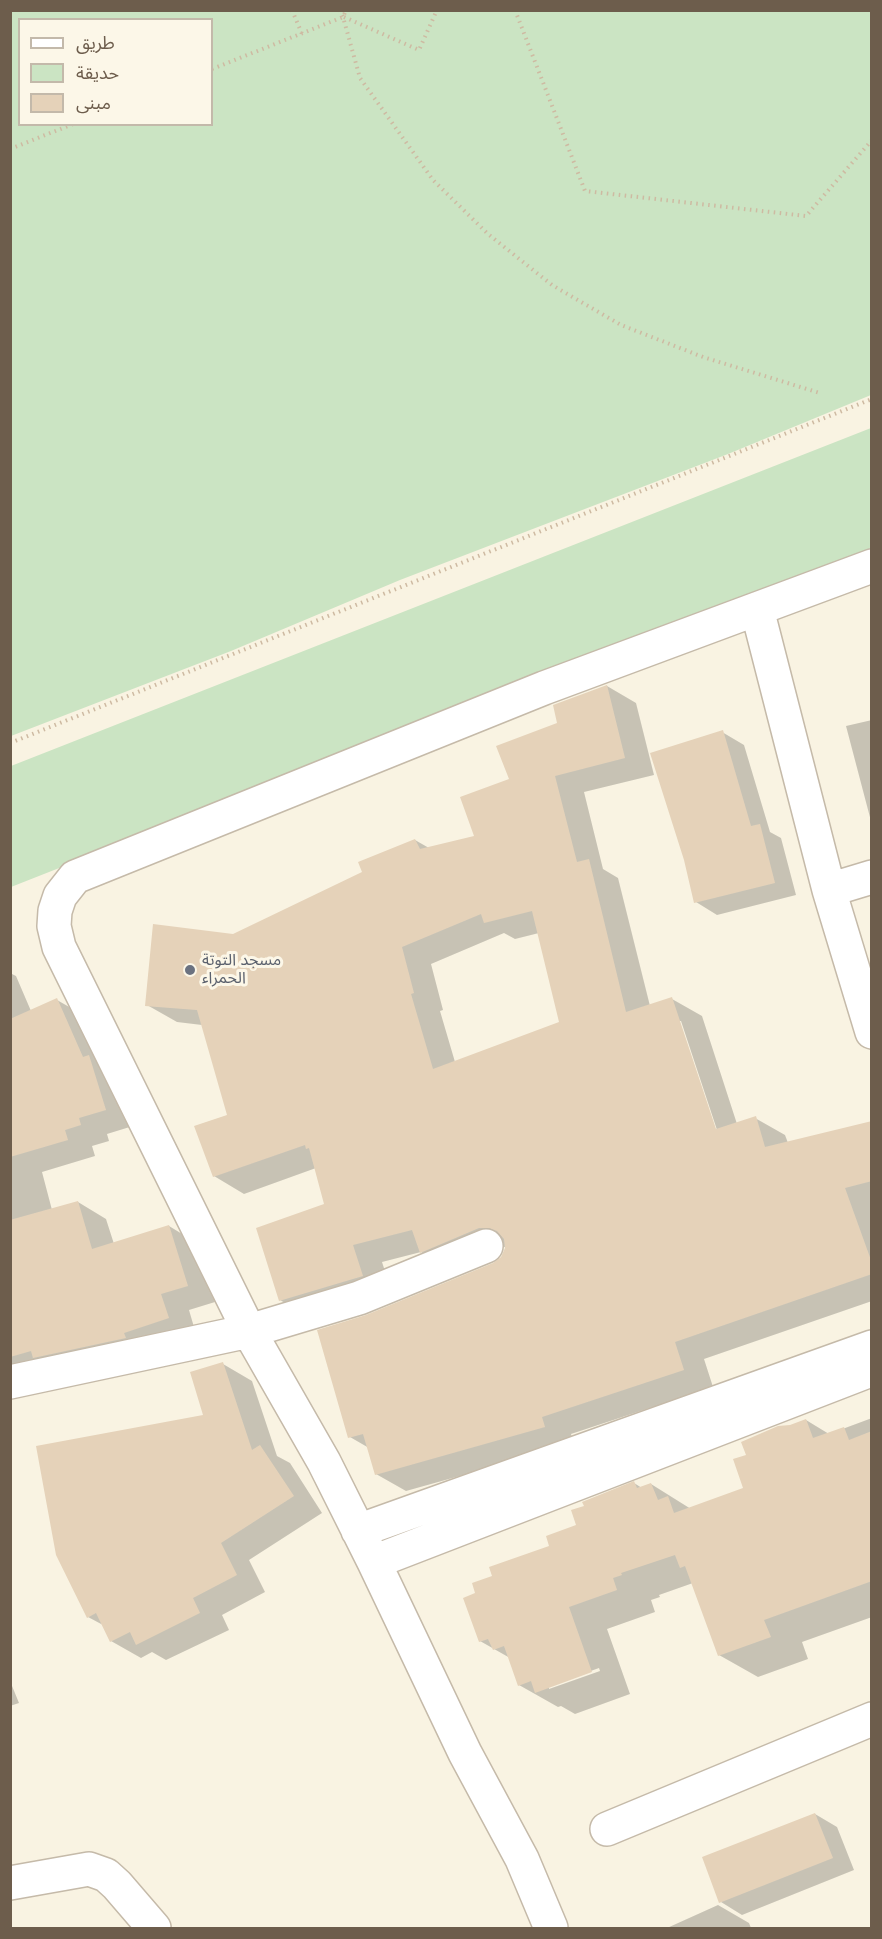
<!DOCTYPE html>
<html>
<head>
<meta charset="utf-8">
<style>
  body { margin:0 }
  #map { position:relative; width:882px; height:1939px; overflow:hidden; background:#f9f3e2; font-family:Helvetica,"Noto Sans Arabic",sans-serif }
  canvas { display:block }
  .frame { position:absolute; inset:0; border:12px solid #6d5d4c; pointer-events:none }
  .legend { position:absolute; left:18px; top:18px; width:195px; height:108px; box-sizing:border-box; background:#fcf7e8; border:2px solid #c3b9aa; margin:0; padding:8px 10px; list-style:none; font-size:18px; color:#6d5d4c }
  .legend li { display:flex; align-items:center; gap:12px; height:30px }
  .legend b { width:30px; border:2px solid #c3b9aa }
</style>
</head>
<body>
<div id="map">
<canvas width="882" height="1939"></canvas>
<div class="frame"></div>
<ul class="legend">
<li><b style="height:8px;background:#fff"></b>طريق</li>
<li><b style="height:16px;background:#cbe4c3"></b>حديقة</li>
<li><b style="height:16px;background:#e5d2b9"></b>مبنى</li>
</ul>
</div>
<script>
const ctx = document.querySelector('canvas').getContext('2d');
ctx.lineJoin = 'round';
function fillPath(path, color) {
  ctx.fillStyle = color;
  ctx.fill(path, 'evenodd');
}
function toPath(rows) {
  const path = new Path2D();
  for (const r of rows) {
    path.moveTo(r[0], r[1]);
    for (let i = 2; i < r.length; i += 2) path.lineTo(r[i], r[i + 1]);
  }
  return path;
}
function trace(path, color, width, dash) {
  ctx.strokeStyle = color;
  ctx.lineWidth = width;
  ctx.lineCap = dash ? 'butt' : 'round';
  ctx.setLineDash(dash || []);
  ctx.stroke(path);
}
function drawText(font, color, halo, rows, align = 'center') {
  ctx.font = font + ' Helvetica,"Noto Sans Arabic",sans-serif';
  ctx.lineWidth = 6;
  ctx.setLineDash([]);
  ctx.textBaseline = 'middle';
  ctx.strokeStyle = halo;
  ctx.fillStyle = color;
  for (const [text, x, y, turn = 0] of rows) {
    ctx.save();
    ctx.translate(x, y);
    ctx.rotate((+turn || 0) * Math.PI / 180);
    ctx.textAlign = isNaN(turn) ? turn : align;
    if (halo) ctx.strokeText(text, 0, 0);
    ctx.fillText(text, 0, 0);
    ctx.restore();
  }
}
const green = toPath([
  [11,10,871,11,871,395,728,454,400,580,231,651,11,736],
  [20,20,212,20,212,124,20,124],
  [871,428,871,548,11,887,11,766]
]);
const shadow = toPath([
  [607,686,636,703,654,775,584,792,603,869,618,878,650,1006,672,999,702,1016,737,1124,755,1118,785,1135,788,1143,872,1124,872,1301,704,1359,713,1387,571,1434,574,1444,406,1491,376,1474,369,1448,350,1437,366,1317,494,1265,502,1258,507,1246,451,1269,421,1252,382,1262,392,1293,310,1318,280,1300,326,1205,316,1168,244,1194,214,1176,229,1116,202,1025,177,1022,147,1005,234,936,364,873,415,840,429,848,476,837,511,780,559,724],
  [504,933,515,939,539,933,561,1022,455,1062,440,1011,443,1010,431,964],
  [678,1021,681,1021,719,1136,716,1137],
  [872,720,872,825,846,726],
  [722,732,744,745,770,832,781,838,796,895,717,915,696,902],
  [10,973,16,976,31,1011,57,1000,85,1016,133,1126,107,1134,109,1141,92,1146,95,1156,42,1172,52,1210,78,1202,106,1219,114,1244,169,1226,197,1243,215,1302,189,1310,196,1334,10,1380],
  [223,1364,252,1381,277,1456,290,1463,322,1513,249,1560,265,1592,222,1615,229,1630,166,1660,152,1652,141,1658,111,1641,103,1625,88,1617,205,1416],
  [872,1418,872,1617,802,1642,808,1659,758,1677,719,1655,693,1583,659,1595,660,1597,651,1600,655,1612,607,1629,630,1694,575,1714,561,1706,558,1707,519,1685,510,1658,480,1641,477,1594,494,1576,551,1547,634,1483,642,1488,651,1484,691,1509,745,1489,748,1456,790,1426,806,1420,829,1434],
  [599,1668,600,1671,549,1689,549,1686],
  [10,1681,19,1703,10,1706],
  [815,1814,837,1827,854,1870,742,1915,721,1902],
  [718,1905,749,1923,751,1928,667,1928]
]);
const building = toPath([
  [607,685,625,758,555,776,577,862,589,859,626,1012,672,997,716,1129,756,1116,765,1147,872,1121,872,1181,845,1188,872,1263,872,1274,675,1342,684,1370,542,1417,545,1427,375,1475,363,1434,348,1438,317,1330,366,1315,493,1263,501,1257,505,1248,504,1239,497,1231,489,1228,479,1228,420,1253,412,1230,353,1245,363,1276,279,1301,256,1228,324,1204,309,1148,306,1149,305,1145,213,1177,194,1126,227,1115,197,1010,145,1006,153,924,233,934,362,872,358,862,415,839,420,849,474,836,460,797,509,779,496,746,557,723,553,705],
  [532,911,559,1022,433,1069,411,994,414,993,402,947,481,914,484,923],
  [723,730,751,826,760,824,775,883,694,903,684,860,650,753],
  [57,998,83,1057,89,1055,106,1110,79,1118,81,1125,65,1130,68,1140,10,1157,10,1019],
  [78,1201,92,1249,169,1225,188,1286,161,1294,169,1318,124,1333,126,1338,33,1358,31,1351,10,1357,10,1220],
  [223,1362,252,1450,260,1445,294,1496,221,1543,237,1575,193,1598,200,1613,136,1645,130,1632,110,1642,96,1613,87,1618,56,1555,36,1446,203,1415,190,1372],
  [806,1419,813,1438,844,1427,849,1440,872,1431,872,1581,764,1620,771,1637,718,1656,685,1566,680,1568,675,1555,621,1573,622,1575,613,1578,617,1590,569,1607,592,1672,535,1693,531,1681,518,1686,504,1646,493,1650,488,1639,479,1642,463,1598,475,1593,472,1583,492,1576,489,1567,549,1546,546,1536,576,1525,571,1510,584,1506,582,1502,634,1481,637,1488,651,1483,658,1500,668,1496,674,1513,743,1488,733,1459,746,1455,741,1442,778,1426,790,1425],
  [815,1813,833,1858,719,1903,702,1857]
]);
const path = toPath([
  [292,10,302,34],
  [339,10,343,17,360,78,433,180,488,234,552,285,621,325,703,357,820,393],
  [515,10,585,191,806,216,872,140],
  [344,17,419,50,437,10],
  [212,69,343,17,346,10],
  [10,149,73,124],
  [10,743,872,399]
]);
const minor = toPath([
  [757,609,829,890,872,1032],
  [829,890,872,877],
  [10,1382,249,1331,359,1298,486,1246],
  [358,1531,872,1347],
  [374,1562,868,1371],
  [607,1829,872,1719],
  [10,1883,89,1869,106,1875,117,1885,154,1928],
  [551,1928,522,1859,465,1753,374,1562,324,1462,249,1331,59,947,54,926,55,911,60,896,75,877,544,688,872,566]
]);
const markers = [
  [190,970,6,"#6b7280"]
];
const worshipNames = [
  ["مسجد التوتة",202,961],
  ["الحمراء",202,979]
];
fillPath(green, '#cbe4c3');
fillPath(shadow, '#0003');
fillPath(building, '#e5d2b9');
trace(minor, '#c5baa9', 36);
trace(path, '#cebaa2', 4, [1.5, 4.5]);
trace(minor, '#fff', 33);
for (const [x, y, r, color] of markers) {
  const dot = new Path2D();
  dot.arc(x, y, r, 0, 2 * Math.PI);
  ctx.fillStyle = color;
  ctx.fill(dot);
  trace(dot, '#fcf7e8', 2);
}
drawText('16px', '#5b616d', '#fcf7e8', worshipNames, 'left');
</script>
</body>
</html>
